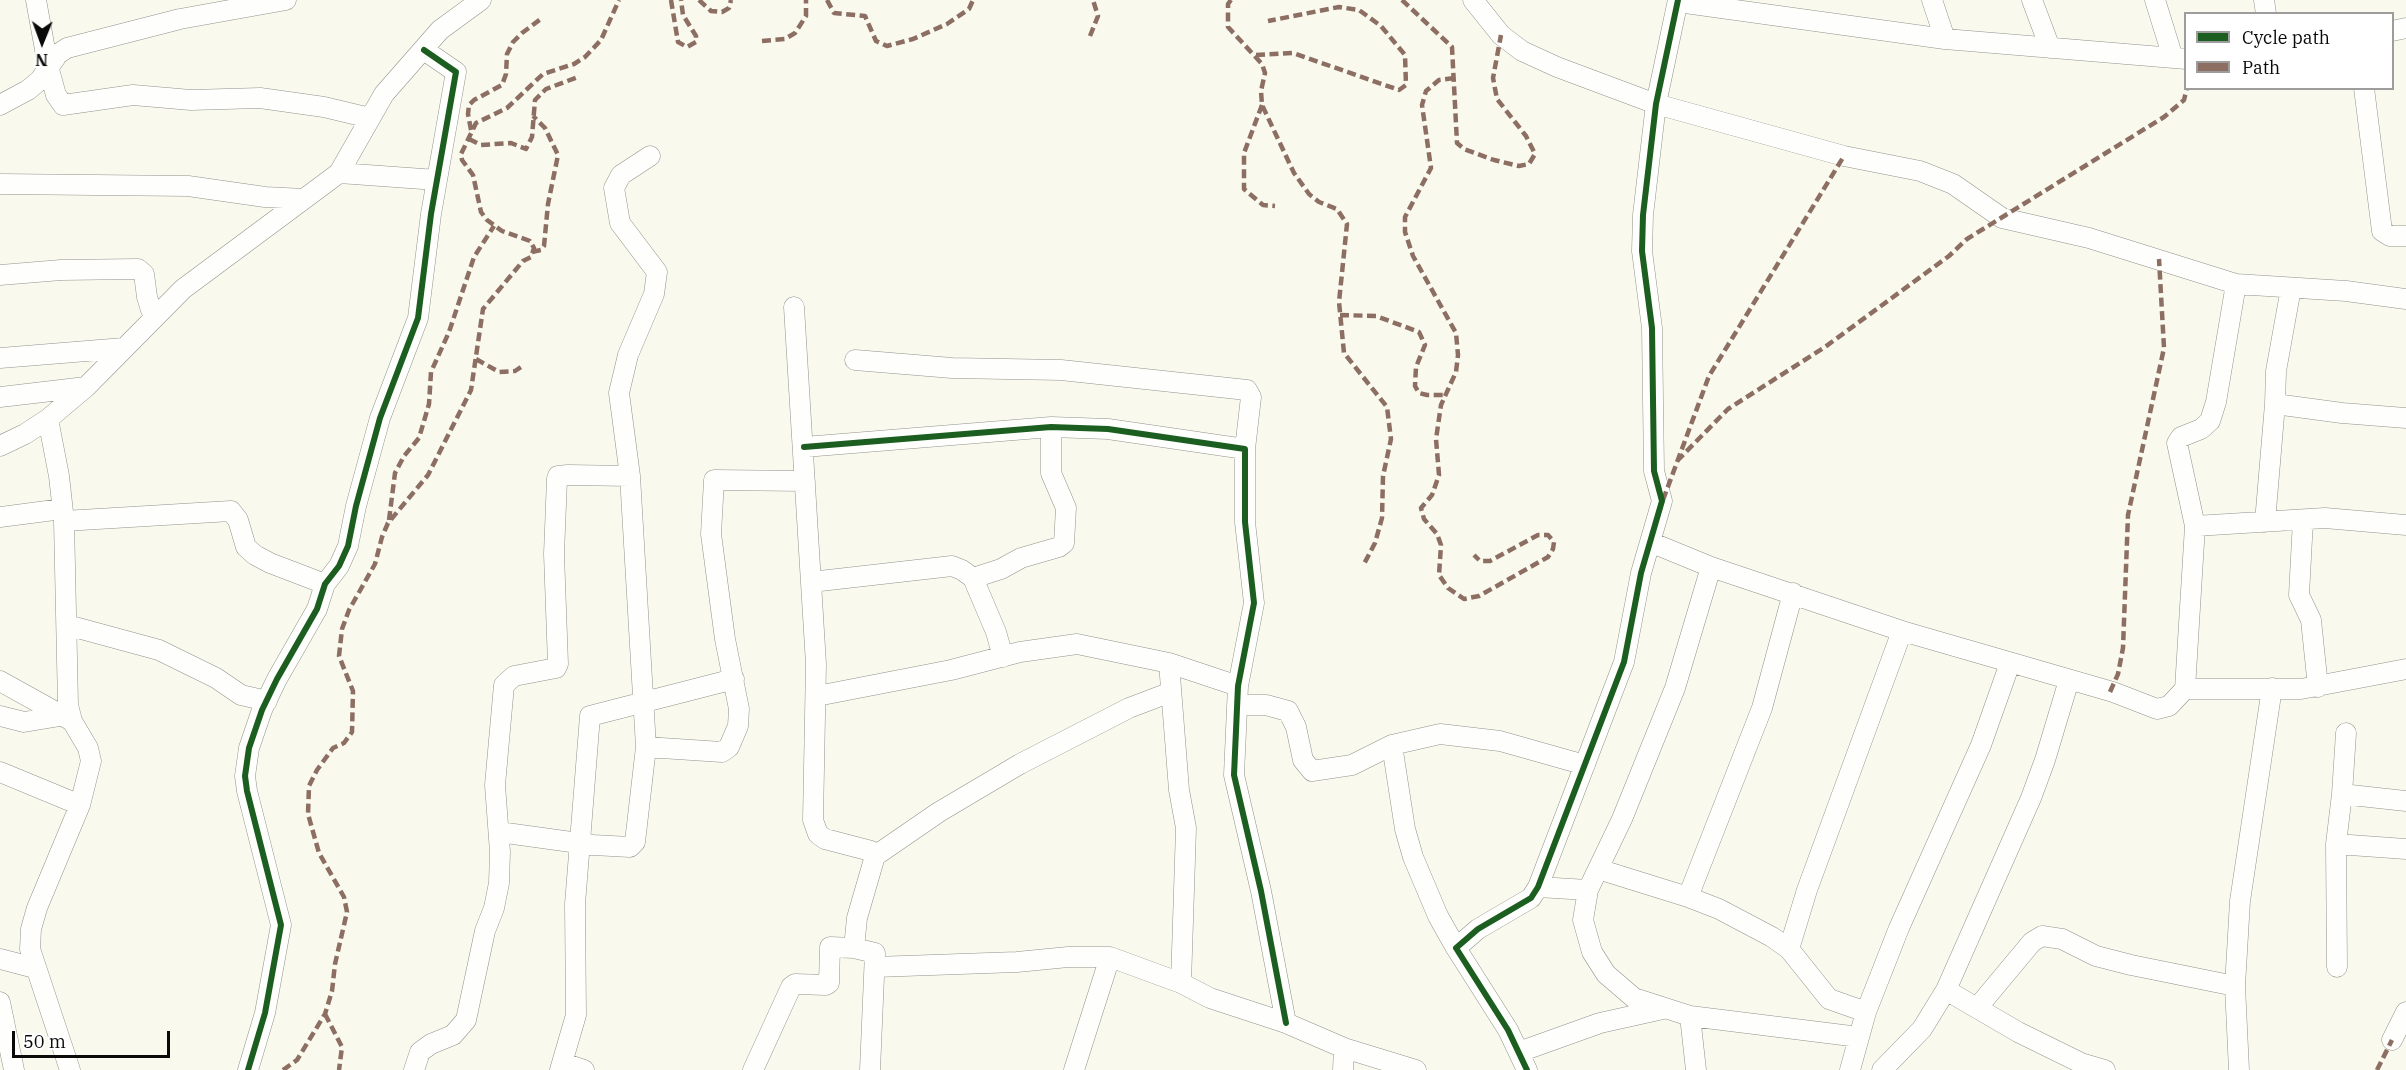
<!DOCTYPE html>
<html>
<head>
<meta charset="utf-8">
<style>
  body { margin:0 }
  #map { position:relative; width:2406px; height:1070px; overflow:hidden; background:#f9f9ee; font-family:"IBM Plex Serif",serif }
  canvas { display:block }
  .legend { position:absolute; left:2184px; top:12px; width:210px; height:78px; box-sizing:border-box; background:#fff; border:2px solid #9d9d9d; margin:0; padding:8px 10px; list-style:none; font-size:18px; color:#0a0a0a }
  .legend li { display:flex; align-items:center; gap:12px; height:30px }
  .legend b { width:30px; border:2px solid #9d9d9d }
  .north { position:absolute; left:12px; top:12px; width:60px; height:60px; -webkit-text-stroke:4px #fff; paint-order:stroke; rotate:181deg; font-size:16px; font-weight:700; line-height:24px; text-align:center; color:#0a0a0a }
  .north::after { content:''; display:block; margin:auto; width:21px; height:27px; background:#0a0a0a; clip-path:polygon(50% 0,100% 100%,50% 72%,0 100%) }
  .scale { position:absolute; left:12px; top:1031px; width:158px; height:27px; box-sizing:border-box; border:3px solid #0a0a0a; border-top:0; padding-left:8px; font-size:18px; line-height:21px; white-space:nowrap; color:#0a0a0a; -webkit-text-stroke:4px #fff; paint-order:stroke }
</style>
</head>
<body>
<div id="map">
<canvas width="2406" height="1070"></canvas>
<ul class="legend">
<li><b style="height:8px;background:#1b5e20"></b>Cycle path</li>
<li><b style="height:8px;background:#8d6e63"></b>Path</li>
</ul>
<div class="north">N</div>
<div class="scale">50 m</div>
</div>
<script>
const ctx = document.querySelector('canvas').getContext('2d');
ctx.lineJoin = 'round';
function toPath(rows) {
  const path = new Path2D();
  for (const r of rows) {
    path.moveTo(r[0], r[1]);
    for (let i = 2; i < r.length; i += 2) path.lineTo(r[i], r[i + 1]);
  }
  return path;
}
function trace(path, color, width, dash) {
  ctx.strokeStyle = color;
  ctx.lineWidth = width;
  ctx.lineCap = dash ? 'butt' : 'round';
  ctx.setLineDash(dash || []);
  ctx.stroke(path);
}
const minor = toPath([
  [36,0,48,66,56,95,63,105,133,95,191,100,260,98,324,107,370,118],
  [1473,0,1501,35,1522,51,1557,67,1656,104,1844,156,1920,171,1953,184,2002,218,2089,238,2236,284,2346,291,2406,299],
  [1932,0,1945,39],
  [2032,0,2050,48],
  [2155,0,2173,58],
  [2264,0,2266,14],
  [1678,2,1945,39,2186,59],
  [2392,31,2406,28],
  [2364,88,2382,231,2390,236,2406,236],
  [0,105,28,90,40,80,58,54,67,48,180,19,286,0],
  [339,173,437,180],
  [0,184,188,186,265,197,304,199],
  [0,275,61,270,138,269,144,274,147,297,151,310,156,316],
  [2291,288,2276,371,2275,404,2342,413,2406,418],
  [794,307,816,664,813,820,818,834,825,839,871,851,875,856,857,918,854,948,875,953,870,1070],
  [0,358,124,348],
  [855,360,952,368,1061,370,1247,390,1251,397,1245,449],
  [0,397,86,387],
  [48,419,59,476,64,521,68,705,72,721,88,748,91,761,80,805,37,908,31,929,30,949,70,1070],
  [0,446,25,434,48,419,86,387,183,289,339,173,384,94,440,30,481,0],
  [804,447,1051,427,1108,429,1245,449,1245,522,1254,603,1238,686,1234,775,1261,891,1286,1023],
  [0,517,62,509],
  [2303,520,2299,595,2311,620,2318,687],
  [64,521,231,511,238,520,246,547,255,555,270,563,325,584],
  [2265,522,2275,404],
  [2195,526,2177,443,2181,437,2201,429,2210,421,2216,402,2236,284],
  [1650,542,1711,567,1902,631,2113,692,2157,709,2169,706,2185,689,2301,689,2406,669],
  [973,578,1001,569,1021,558,1059,547,1064,543,1066,508,1051,473,1051,427],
  [811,582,952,566,962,570,973,578,996,632,1003,657],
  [67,625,159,650,216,678,241,695,267,701],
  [1169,663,1179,790,1186,828,1181,983],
  [0,681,72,721],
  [2185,689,2195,526,2325,518,2406,525],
  [817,696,951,670,1020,652,1077,644,1169,663,1238,686],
  [1237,705,1266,705,1288,711,1296,727,1303,760,1312,771,1352,765,1392,745,1440,734,1500,741,1585,765],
  [0,716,24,722,60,716],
  [2346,733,2342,794,2406,801],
  [1392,745,1405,829,1413,857,1438,916,1456,948],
  [646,747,722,752,729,747,738,726,739,709,725,639,711,534,714,480,805,481],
  [0,772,80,805],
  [499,832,593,845,630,847,635,842,646,747,630,476,619,393,628,355,654,294,657,272,620,223,614,188,621,175,650,156],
  [2336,844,2406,849],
  [875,856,939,812,1020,764,1129,708,1171,692],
  [1598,869,1622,819,1675,688,1711,567],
  [1538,887,1588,890,1598,869,1688,897,1719,909,1772,937,1789,949,1829,999,1866,1012],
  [1588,890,1583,920,1592,952,1606,974,1634,998,1690,1016,1859,1037],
  [1688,897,1762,708,1793,593],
  [1789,949,1807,890,1902,631],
  [0,959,35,968],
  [875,967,1017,962,1068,957,1110,957,1181,983,1210,998,1286,1023,1344,1048,1416,1070],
  [2337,967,2336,844,2342,794],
  [1946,990,2018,1032,2081,1063,2105,1070],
  [0,1002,14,1070],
  [1977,1008,2032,942,2042,936,2062,939,2096,956,2131,965,2235,986],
  [1690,1016,1696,1070],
  [2392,1040,2406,1012],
  [1519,1052,1600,1023,1663,1009],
  [563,1063,584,1070],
  [248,1070,265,1013,281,925,247,791,245,776,249,748,262,710,277,679,317,609,325,584,339,566,348,546,356,506,380,418,418,318,431,214,456,72,424,50],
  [414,1070,420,1052,431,1044,453,1035,466,1020,485,931,494,908,499,883,500,852,495,785,504,685,514,676,556,668,558,664,554,554,557,479,558,476,568,475,630,476],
  [560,1070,576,1015,575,904,590,716,734,679],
  [753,1070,791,987,795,984,826,985,829,983,830,947,854,948],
  [1074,1070,1110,957],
  [1343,1070,1344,1048],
  [1527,1070,1508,1030,1456,948,1478,929,1531,898,1538,887,1624,662,1641,573,1662,501,1654,471,1652,328,1642,251,1643,215,1656,104,1678,0],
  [1850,1070,1866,1012,1899,928,1981,745,2010,663],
  [1882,1070,1922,1029,1946,990,2031,798,2045,760,2069,680],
  [2239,1070,2235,986,2240,901,2272,688]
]);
const quiet = toPath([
  [671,0,678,42,687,47,696,42,696,36,683,15,681,0],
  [699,0,711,11,722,12,729,8,731,0],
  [827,0,834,13,865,16,876,41,887,46,913,39,947,24,969,9,973,0],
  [1231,0,1228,4,1228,27,1262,64,1265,73,1261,91,1262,105,1294,173,1309,194,1319,202,1337,209,1347,224,1339,302,1344,353,1387,407,1391,439,1383,476,1382,518,1375,543,1364,564],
  [1402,0,1452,47,1457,143,1464,149,1494,160,1519,166,1529,164,1535,154,1526,136,1497,99,1493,78,1501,35],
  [1090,36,1098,16,1093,0],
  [762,41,785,39,795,33,806,16,806,0],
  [1256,55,1293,53,1399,90,1406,85,1405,55,1381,26,1359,10,1339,7,1268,21],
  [1454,78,1439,80,1426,91,1422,105,1431,168,1405,217,1405,232,1413,256,1456,333,1458,355,1456,372,1441,405,1436,439,1439,475,1432,495,1421,508,1424,519,1437,534,1441,545,1439,575,1448,588,1464,599,1479,596,1548,557,1553,549,1554,542,1548,535,1538,535,1490,561,1480,561,1474,555],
  [1262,105,1244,153,1244,189,1263,205,1275,206],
  [471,130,468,114,469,105,474,100,502,85,506,74,507,54,513,42,522,33,542,18],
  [469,139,481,145,511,143,526,149,532,137,535,100,546,89,578,77],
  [532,252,541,250,544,246,548,204,558,155,545,128,533,116],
  [1340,315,1376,316,1419,332,1425,345,1416,367,1415,386,1419,393,1427,395,1446,395],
  [476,359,499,372,515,371,521,367],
  [1677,461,1728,409,1825,347,1949,256,1967,239,2164,117,2184,100,2187,88],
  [1663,500,1709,376,1844,156],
  [389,520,395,473,404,456,419,438,429,404,431,372,449,332,474,257,494,226],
  [2110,692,2118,674,2123,648,2128,515,2164,348,2159,259],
  [325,1014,342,1047,339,1070],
  [283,1070,297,1060,325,1014,332,991,335,964,347,912,344,897,319,853,308,814,309,786,317,770,333,748,344,743,352,732,353,691,339,656,342,629,349,610,375,564,382,537,388,523,428,475,471,390,483,309,523,261,531,257,534,248,530,241,502,231,487,220,481,212,473,175,462,160,461,154,476,123,507,108,543,74,574,64,585,57,601,40,619,0],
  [2377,1070,2392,1040]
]);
const cycleway = toPath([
  [804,447,1051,427,1108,429,1245,449,1245,522,1254,603,1238,686,1234,775,1261,891,1286,1023],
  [248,1070,265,1013,281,925,247,791,245,776,249,748,262,710,277,679,317,609,325,584,339,566,348,546,356,506,380,418,418,318,431,214,456,72,424,50],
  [1527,1070,1508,1030,1456,948,1478,929,1531,898,1538,887,1624,662,1641,573,1662,501,1654,471,1652,328,1642,251,1643,215,1656,104,1678,0]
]);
trace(minor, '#92928d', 21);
trace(minor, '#fefefc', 20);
trace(quiet, '#8d6e63', 4.5, [9, 4.5]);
trace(cycleway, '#1b5e20', 6);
</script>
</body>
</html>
